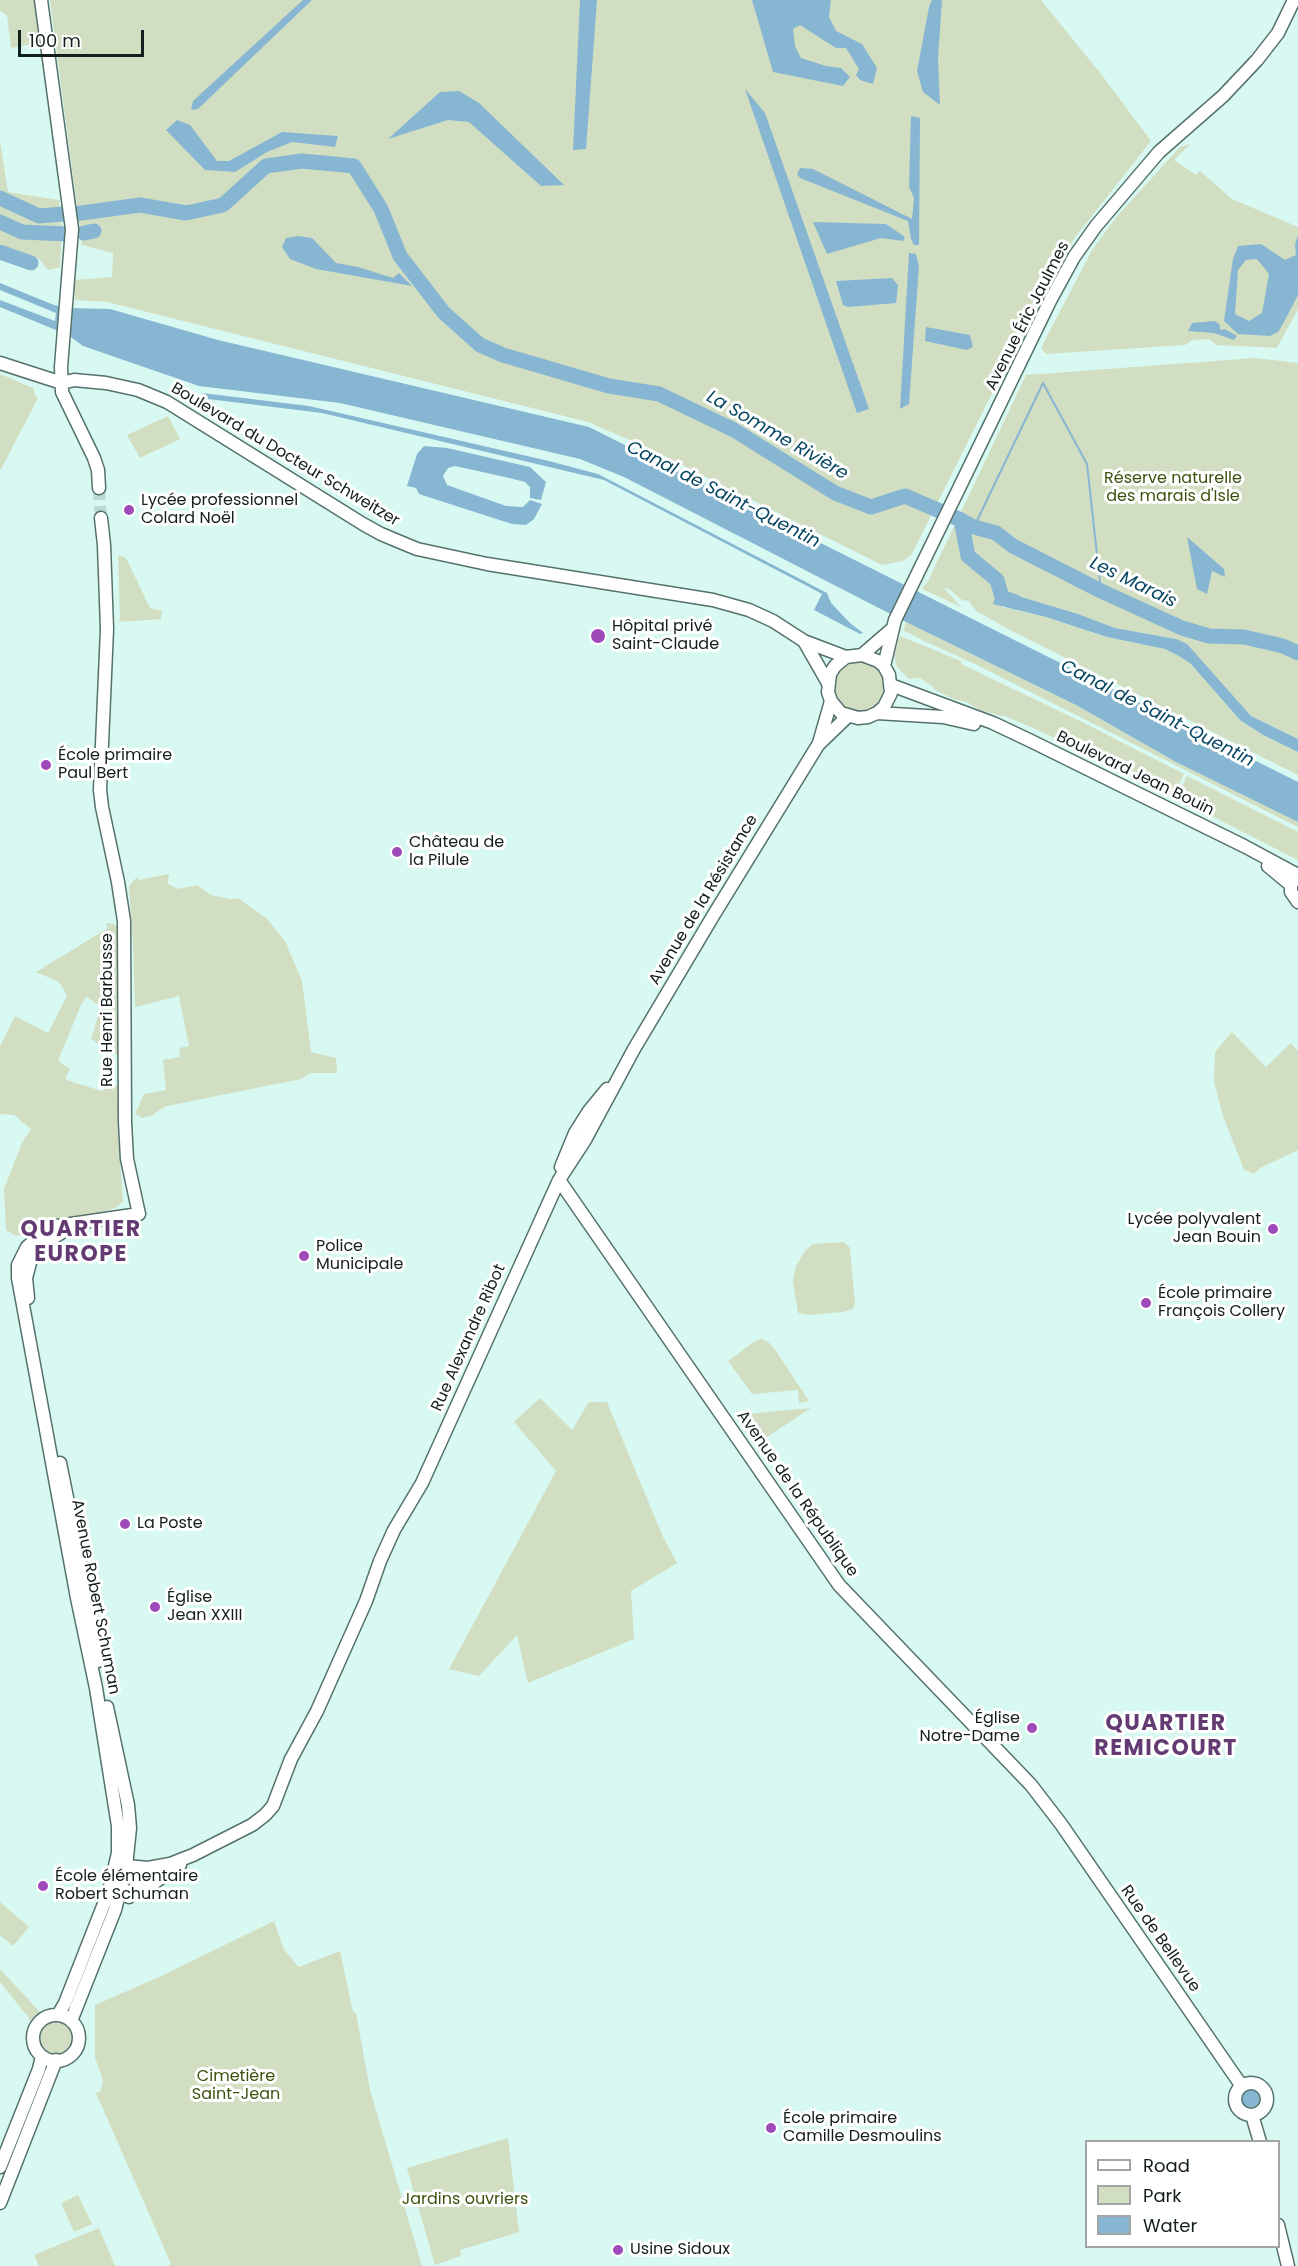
<!DOCTYPE html>
<html>
<head>
<meta charset="utf-8">
<style>
  body { margin:0 }
  #map { position:relative; width:1298px; height:2266px; overflow:hidden; background:#d8f9f2; font-family:Poppins,sans-serif }
  canvas { display:block }
  .legend { position:absolute; left:1085px; top:2140px; width:195px; height:108px; box-sizing:border-box; background:#fff; border:2px solid #a1a5a4; margin:0; padding:8px 10px; list-style:none; font-size:18px; color:#131f1c }
  .legend li { display:flex; align-items:center; gap:12px; height:30px }
  .legend b { width:30px; border:2px solid #a1a5a4 }
  .scale { position:absolute; left:18px; top:30px; width:126px; height:27px; box-sizing:border-box; border:3px solid #131f1c; border-top:0; padding-left:8px; font-size:18px; line-height:21px; white-space:nowrap; color:#131f1c; -webkit-text-stroke:4px #fff; paint-order:stroke }
</style>
</head>
<body>
<div id="map">
<canvas width="1298" height="2266"></canvas>
<ul class="legend">
<li><b style="height:8px;background:#fff"></b>Road</li>
<li><b style="height:16px;background:#d2dec2"></b>Park</li>
<li><b style="height:16px;background:#87b6d2"></b>Water</li>
</ul>
<div class="scale">100 m</div>
</div>
<script>
const ctx = document.querySelector('canvas').getContext('2d');
ctx.lineJoin = 'round';
function fillPath(path, color) {
  ctx.fillStyle = color;
  ctx.fill(path, 'evenodd');
}
function toPath(rows) {
  const path = new Path2D();
  for (const r of rows) {
    if (r.length === 3) {
      path.moveTo(r[0] + r[2], r[1]);
      path.arc(r[0], r[1], r[2], 0, 2 * Math.PI);
      continue;
    }
    path.moveTo(r[0], r[1]);
    for (let i = 2; i < r.length; i += 2) path.lineTo(r[i], r[i + 1]);
  }
  return path;
}
function trace(path, color, width, dash) {
  ctx.strokeStyle = color;
  ctx.lineWidth = width;
  ctx.lineCap = dash ? 'butt' : 'round';
  ctx.setLineDash(dash || []);
  ctx.stroke(path);
}
function drawText(font, color, halo, rows, align = 'center') {
  ctx.font = font + ' Poppins,sans-serif';
  ctx.lineWidth = 6;
  ctx.setLineDash([]);
  ctx.textBaseline = 'middle';
  ctx.strokeStyle = halo;
  ctx.fillStyle = color;
  for (const [text, x, y, turn = 0] of rows) {
    ctx.save();
    ctx.translate(x, y);
    ctx.rotate((+turn || 0) * Math.PI / 180);
    ctx.textAlign = isNaN(turn) ? turn : align;
    if (halo) ctx.strokeText(text, 0, 0);
    ctx.fillText(text, 0, 0);
    ctx.restore();
  }
}
const green = toPath([
  [0,0,34,0,41,42,11,48,7,15,0,11],
  [50,0,1041,0,1101,74,1151,141,1073,240,1009,359,912,554,903,561,882,565,646,447,588,422,107,302,75,300,74,280,112,277,113,253,82,245],
  [0,141,8,192,59,200,62,228,60,267,48,270,39,259,0,244],
  [1190,144,1174,160,1196,175,1200,171,1232,199,1298,227,1298,309,1277,348,1216,345,1209,339,1192,340,1185,345,1046,354,1041,348,1092,250,1118,215,1180,147],
  [1255,358,1298,363,1298,739,1251,716,1176,639,1115,628,1078,614,1005,592,1002,607,1046,617,1107,637,1165,649,1177,655,1190,663,1240,720,1263,735,1298,752,1298,775,1012,631,976,611,969,601,962,600,949,589,944,588,961,607,922,589,929,579,1026,375],
  [0,374,33,388,36,397,38,398,0,471],
  [168,416,180,439,140,458,127,435],
  [118,555,126,558,150,608,162,611,161,619,118,622,120,619],
  [906,622,1076,705,1176,762,1298,822,1298,827,975,664,924,641,903,630],
  [900,636,961,661,961,664,1082,722,1184,774,1173,796,1040,731,1007,717,981,711,967,702,954,699,935,690,931,685,920,678,909,679,897,667,894,655],
  [859,686,25],
  [1187,776,1298,832,1298,860,1176,798],
  [169,874,168,884,178,889,197,885,211,895,231,899,238,898,267,919,285,941,302,981,311,1052,336,1058,337,1073,310,1073,301,1079,167,1106,159,1110,153,1115,143,1118,135,1114,144,1094,166,1090,163,1060,180,1057,179,1048,189,1046,179,996,135,1007,133,944,129,886,137,877,139,880],
  [105,923,114,924,120,931,122,1058,91,1039,101,1007,86,996,81,1005,58,1061,70,1069,65,1078,69,1081,102,1091,107,1084,118,1086,118,1134,123,1201,117,1207,106,1211,51,1220,24,1236,14,1235,6,1230,4,1189,22,1143,31,1129,14,1115,0,1114,0,1046,15,1016,48,1033,67,996,62,986,57,981,36,972,108,928],
  [1232,1032,1266,1067,1291,1043,1298,1051,1298,1150,1260,1168,1254,1174,1244,1170,1223,1116,1214,1082,1215,1052],
  [844,1242,850,1248,855,1304,853,1309,842,1312,810,1315,798,1313,793,1282,795,1268,805,1251,813,1244],
  [762,1339,768,1342,774,1348,809,1401,799,1403,798,1390,752,1394,728,1361,755,1341],
  [540,1398,572,1430,589,1402,607,1402,663,1537,677,1563,631,1591,634,1639,528,1683,517,1635,479,1676,449,1669,556,1471,514,1422],
  [811,1408,755,1445,735,1415],
  [0,1902,29,1927,13,1946,0,1935],
  [274,1921,284,1950,299,1967,340,1951,353,2012,356,2013,370,2090,422,2266,168,2266,171,2264,96,2093,101,2091,103,2080,95,2058,95,2005,159,1977],
  [0,1969,41,2013,32,2022,0,1982],
  [56,2038,16],
  [508,2138,519,2232,460,2250,461,2256,435,2265,407,2168],
  [78,2195,92,2224,74,2232,61,2203],
  [99,2228,115,2266,39,2266,34,2255]
]);
const water = toPath([
  [303,0,312,0,198,109,191,110,193,101],
  [580,0,597,0,586,149,573,150],
  [752,0,831,0,829,17,836,31,862,44,877,68,873,84,860,80,856,75,859,69,846,48,836,48,800,25,793,29,795,46,801,58,826,66,841,68,850,77,843,86,773,72],
  [932,0,942,0,938,59,940,105,923,92,917,71,929,7],
  [745,89,765,113,869,409,857,413],
  [459,91,479,103,564,185,541,186,469,122,448,120,388,139,440,92],
  [911,116,920,118,919,245,914,245,911,239,908,221,800,178,797,174,800,168,813,169,912,219,914,198,909,187],
  [177,120,190,125,217,161,229,161,282,132,338,136,335,147,292,142,267,152,235,172,205,170,166,130],
  [813,222,886,224,905,237,903,241,881,238,827,254],
  [1298,235,1298,295,1284,322,1278,332,1270,336,1238,334,1224,321,1233,259,1238,246,1261,244,1285,260,1296,255,1295,245],
  [1257,259,1269,274,1262,313,1249,321,1235,314,1238,270,1246,260],
  [297,236,312,238,336,263,358,267,393,278,399,273,412,286,316,269,290,259,282,247,286,238],
  [909,253,916,254,919,266,909,404,900,409],
  [892,278,898,285,896,303,848,307,843,305,836,281],
  [0,283,54,305,70,308,110,309,218,340,589,427,1298,782,1298,822,1176,762,1076,705,906,622,624,477,580,459,340,403,199,386,83,346,68,335,0,307,0,300,55,321,56,313,0,290],
  [1215,321,1220,325,1220,330,1225,329,1237,336,1234,340,1214,333,1188,331,1192,323],
  [926,327,970,335,973,347,967,350,925,341],
  [202,393,309,406,549,461,598,474,827,593,831,603,850,623,863,633,860,634,814,610,822,594,811,588,604,480,322,413,200,398],
  [424,446,447,448,530,467,546,482,541,500,530,498,530,487,525,482,505,477,455,466,448,468,443,476,447,485,506,506,523,507,530,500,542,504,534,519,526,525,512,524,419,494,416,488,407,486,417,454],
  [1187,537,1224,569,1225,577,1212,571,1207,594,1197,589],
  [1005,592,1078,614,1115,628,1176,639,1187,644,1251,716,1298,739,1298,752,1263,735,1240,720,1190,663,1177,655,1165,649,1107,637,1046,617,993,604,996,594],
  [1250,2098,10]
]);
const stream = toPath([
  [974,527,1043,383,1087,464,1101,591]
]);
const river = toPath([
  [0,198,39,216,63,214],
  [74,214,140,205,186,213,223,205,266,166,302,161,354,166,381,209,400,256,444,313,480,345,503,355,609,386,659,394,734,430,835,493,871,507,905,496,961,520,968,556,997,580,1002,597,1015,602],
  [0,222,22,232,67,234],
  [84,233,94,231],
  [0,252,31,263],
  [961,520,974,527,996,533,1013,546,1101,591,1182,628,1209,636,1244,637,1283,646,1298,653]
]);
const secondaryTunnel = toPath([
  [99,488,101,518]
]);
const secondary = toPath([
  [41,0,72,229,61,367,62,392,94,458,98,470,99,488],
  [0,363,62,383],
  [62,383,74,380,106,383,138,390,167,402,363,524,381,534,417,549,487,564,713,600,749,610,773,621,804,641,828,683],
  [804,641,846,657],
  [862,655,878,661,884,666,889,675,891,693,884,707,877,713,868,717,858,718,841,713,831,701,828,692,830,674,835,666,846,657,862,655,892,629],
  [884,666,895,620,1050,301,1074,257,1096,226,1159,152,1223,96,1257,60,1278,33,1294,0],
  [891,685,993,723,1031,741,1244,846,1298,875],
  [877,713,943,717,974,724],
  [819,743,831,701],
  [1268,866,1291,885],
  [1295,879,1291,885,1291,892,1298,902],
  [561,1167,575,1133,589,1111,607,1089],
  [559,1180,839,1585,1031,1785,1061,1824,1241,2085],
  [28,1298,26,1278,31,1259,42,1245,64,1231],
  [60,1463,90,1611,98,1661],
  [135,1891,129,1892,118,1888,119,1875,116,1865,148,1868,170,1864,193,1855,252,1825,265,1815,273,1806,291,1759,317,1711,366,1601,380,1561,394,1530,422,1483,559,1180,585,1140,634,1049,713,916,818,745,848,716],
  [129,1897,137,1889,155,1882,180,1865],
  [58,2015,65,2003,109,1891,118,1853,118,1826,96,1688,77,1598,18,1278,18,1265,27,1247,45,1232,57,1226,139,1214,127,1159,125,1122,124,921,118,882,102,807,100,790,107,629,104,545,101,518],
  [56,2038,23],
  [71,2021,115,1910,126,1867,130,1828,128,1805,107,1707],
  [1251,2099,16],
  [1252,2115,1260,2142],
  [0,2167,39,2069,42,2056],
  [0,2203,56,2060],
  [1278,2225,1288,2266]
]);
const markers = [
  [129,510,6,"#9e4bb9"],
  [598,636,8,"#9e4bb9"],
  [46,765,6,"#9e4bb9"],
  [397,852,6,"#9e4bb9"],
  [1273,1229,6,"#9e4bb9"],
  [304,1256,6,"#9e4bb9"],
  [1146,1303,6,"#9e4bb9"],
  [125,1524,6,"#9e4bb9"],
  [155,1607,6,"#9e4bb9"],
  [1032,1728,6,"#9e4bb9"],
  [43,1886,6,"#9e4bb9"],
  [771,2128,6,"#9e4bb9"],
  [618,2250,6,"#9e4bb9"]
];
const streetNames = [
  ["Avenue Éric Jaulmes",1028,316,-63],
  ["Boulevard du Docteur Schweitzer",285,455,31],
  ["Boulevard Jean Bouin",1135,774,26],
  ["Avenue de la Résistance",704,900,-59],
  ["Rue Henri Barbusse",108,1010,-90],
  ["Rue Alexandre Ribot",469,1338,-66],
  ["Avenue de la République",797,1494,55],
  ["Avenue Robert Schuman",95,1597,79],
  ["Rue de Bellevue",1160,1939,55]
];
const parkNames = [
  ["Réserve naturelle",1173,479],
  ["des marais d'Isle",1173,497],
  ["Cimetière",236,2077],
  ["Saint-Jean",236,2095],
  ["Jardins ouvriers",465,2200]
];
const poiNames = [
  ["Lycée professionnel",141,501],
  ["Colard Noël",141,519],
  ["Hôpital privé",612,627],
  ["Saint-Claude",612,645],
  ["École primaire",58,756],
  ["Paul Bert",58,774],
  ["Château de",409,843],
  ["la Pilule",409,861],
  ["Lycée polyvalent",1261,1220,"right"],
  ["Jean Bouin",1261,1238,"right"],
  ["Police",316,1247],
  ["Municipale",316,1265],
  ["École primaire",1158,1294],
  ["François Collery",1158,1312],
  ["La Poste",137,1524],
  ["Église",167,1598],
  ["Jean XXIII",167,1616],
  ["Église",1020,1719,"right"],
  ["Notre-Dame",1020,1737,"right"],
  ["École élémentaire",55,1877],
  ["Robert Schuman",55,1895],
  ["École primaire",783,2119],
  ["Camille Desmoulins",783,2137],
  ["Usine Sidoux",630,2250]
];
const waterNames = [
  ["La Somme Rivière",777,436,30],
  ["Canal de Saint-Quentin",723,495,27],
  ["Les Marais",1133,583,26],
  ["Canal de Saint-Quentin",1157,714,27]
];
const districtNames = [
  ["QUARTIER",81,1230],
  ["EUROPE",81,1255],
  ["QUARTIER",1166,1724],
  ["REMICOURT",1166,1749]
];
fillPath(green, '#d2dec2');
fillPath(water, '#87b6d2');
trace(stream, '#87b6d2', 2);
trace(river, '#87b6d2', 15);
trace(secondaryTunnel, '#bad8d2', 12, [12, 6]);
trace(secondary, '#54716b', 15);
trace(secondary, '#fff', 12);
for (const [x, y, r, color] of markers) {
  const dot = new Path2D();
  dot.arc(x, y, r, 0, 2 * Math.PI);
  ctx.fillStyle = color;
  ctx.fill(dot);
  trace(dot, '#fff', 2);
}
drawText('16px', '#131f1c', '#fff', streetNames);
drawText('16px', '#3c510d', '#fff', parkNames);
drawText('16px', '#131f1c', '#fff', poiNames, 'left');
drawText('italic 18px', '#064662', '#fff', waterNames);
ctx.letterSpacing = '1.5px';
drawText('bold 22px', '#633b72', '#fff', districtNames);
ctx.letterSpacing = '0px';
</script>
</body>
</html>
